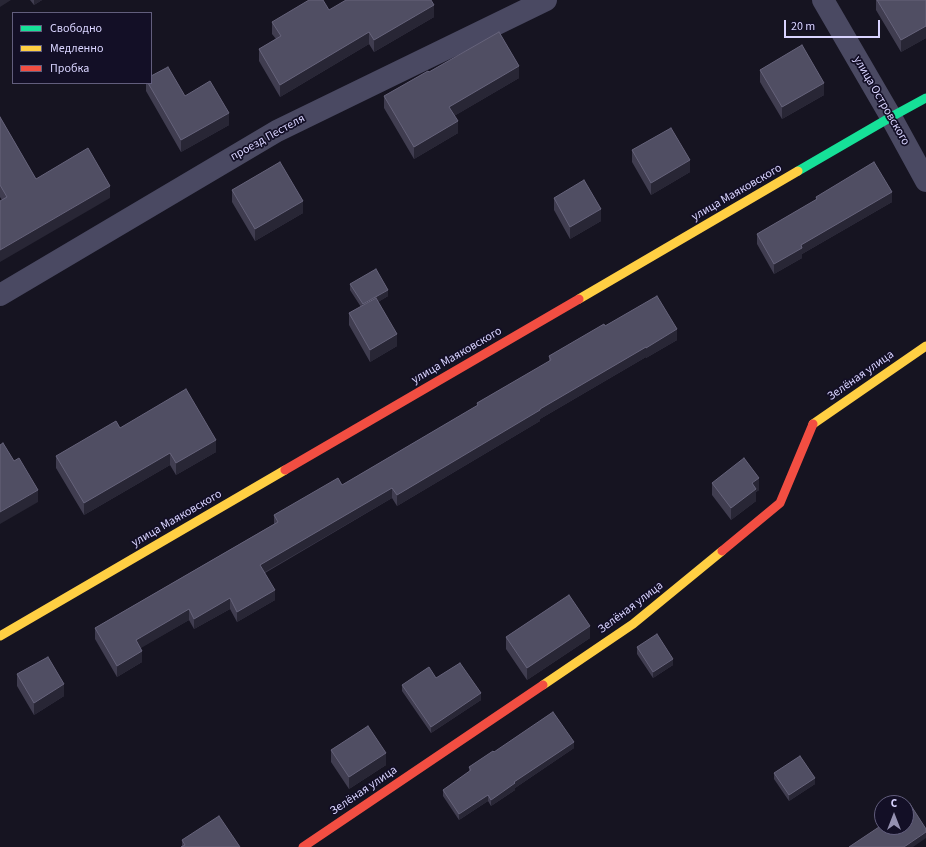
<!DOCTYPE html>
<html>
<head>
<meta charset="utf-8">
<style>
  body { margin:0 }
  #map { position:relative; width:926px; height:847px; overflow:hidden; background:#161421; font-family:"Source Sans 3",sans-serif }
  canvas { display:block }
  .legend { position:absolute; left:12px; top:12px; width:140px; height:72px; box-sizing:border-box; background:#130f26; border:1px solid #625e7d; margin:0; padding:5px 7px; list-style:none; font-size:12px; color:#d9d4ff }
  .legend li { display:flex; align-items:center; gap:8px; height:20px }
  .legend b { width:20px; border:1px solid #625e7d }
  .north { position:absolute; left:874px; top:795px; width:40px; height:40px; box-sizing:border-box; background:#130f26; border:1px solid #625e7d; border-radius:50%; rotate:0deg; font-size:11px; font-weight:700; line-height:16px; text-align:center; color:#d9d4ff }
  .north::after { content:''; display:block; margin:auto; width:14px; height:18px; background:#9591b1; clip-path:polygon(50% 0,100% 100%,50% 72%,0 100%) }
  .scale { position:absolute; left:784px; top:20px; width:96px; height:18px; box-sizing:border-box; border:2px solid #d9d4ff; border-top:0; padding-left:5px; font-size:12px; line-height:14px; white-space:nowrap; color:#d9d4ff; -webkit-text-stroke:3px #130f26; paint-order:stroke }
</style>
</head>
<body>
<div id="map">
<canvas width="926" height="847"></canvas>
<ul class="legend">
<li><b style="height:5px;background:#16e098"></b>Свободно</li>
<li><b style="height:5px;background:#ffcf43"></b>Медленно</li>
<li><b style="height:5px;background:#f24e42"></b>Пробка</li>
</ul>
<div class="north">С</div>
<div class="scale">20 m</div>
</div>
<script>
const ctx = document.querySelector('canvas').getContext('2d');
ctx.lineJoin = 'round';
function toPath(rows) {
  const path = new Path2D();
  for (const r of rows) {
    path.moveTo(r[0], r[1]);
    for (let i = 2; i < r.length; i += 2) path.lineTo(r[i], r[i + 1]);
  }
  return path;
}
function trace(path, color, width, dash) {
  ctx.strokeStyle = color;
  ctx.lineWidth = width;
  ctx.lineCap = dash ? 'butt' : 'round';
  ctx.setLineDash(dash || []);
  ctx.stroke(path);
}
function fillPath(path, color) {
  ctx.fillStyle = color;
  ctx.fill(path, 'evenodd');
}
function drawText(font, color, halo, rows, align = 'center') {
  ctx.font = font + ' "Source Sans 3",sans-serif';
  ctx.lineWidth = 3.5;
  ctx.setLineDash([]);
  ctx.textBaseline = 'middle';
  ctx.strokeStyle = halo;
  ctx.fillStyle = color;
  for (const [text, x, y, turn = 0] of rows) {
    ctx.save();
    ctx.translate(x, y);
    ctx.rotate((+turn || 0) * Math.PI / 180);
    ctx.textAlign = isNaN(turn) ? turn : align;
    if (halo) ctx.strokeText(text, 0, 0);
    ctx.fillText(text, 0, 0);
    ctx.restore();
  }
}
const street = toPath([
  [823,0,891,117,926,181],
  [0,295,277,131,546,0]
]);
const fast = toPath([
  [798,171,891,117,926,98]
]);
const slow = toPath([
  [579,299,798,171],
  [813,424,926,346],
  [0,636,285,470],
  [543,685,633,624,722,551]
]);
const jam = toPath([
  [285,470,579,299],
  [722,551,780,503,813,424],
  [303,847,543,685]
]);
const wall = toPath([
  [30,0,42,0,34,5],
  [876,0,926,0,926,38,901,52,876,10],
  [329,10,434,17,374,52,369,44,280,97,259,61,259,49,276,39,272,34,272,22],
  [760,70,824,95,782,119,760,82],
  [429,72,519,78,454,116,458,133,414,159,384,108,384,96],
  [146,83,151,83,185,96,229,125,181,152,146,91],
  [0,117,36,179,110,198,2,200,0,197],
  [632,150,690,172,651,195,632,162],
  [232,190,303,213,255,241,232,202],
  [816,197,892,202,802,254,802,258,774,274,757,244,757,234,816,200],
  [554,198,601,221,570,239,554,210],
  [350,284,388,296,378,302,397,346,370,362,349,325,349,313,361,307,350,290],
  [605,326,677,340,646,358,646,357,540,419,540,421,397,506,392,498,265,573,275,600,237,622,230,609,194,629,189,620,140,648,142,662,117,677,95,639,95,628,274,524,274,515,342,485,477,406,477,403,549,362,549,356],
  [120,428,216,452,176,475,170,465,84,515,56,468,56,456],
  [712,483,759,490,756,492,756,501,731,520,712,495],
  [506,637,590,638,527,680,506,649],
  [637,647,673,665,653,678,637,654],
  [17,674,64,696,34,715,17,686],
  [402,685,481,700,431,733,402,691],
  [574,748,515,788,515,790,491,806,488,801,459,820,443,796,443,790,469,772,469,767,494,752],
  [331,750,386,765,349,789,331,762],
  [774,773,815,784,789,801,774,779],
  [182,840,240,847,182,847]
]);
const shadedWall = toPath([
  [0,0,11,0,0,7],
  [34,0,42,0,34,5],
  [434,5,434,17,374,52,374,40],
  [926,26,926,38,901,52,901,40],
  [369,32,369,44,280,97,280,85],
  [519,66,519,78,449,119,449,107],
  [824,83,824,95,782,119,782,107],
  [229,113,229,125,181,152,181,140],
  [458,121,458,133,414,159,414,147],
  [690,160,690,172,651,195,651,183],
  [110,186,110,198,0,262,0,250],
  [892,192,892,202,802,254,802,258,774,274,774,264,801,245],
  [303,201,303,213,255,241,255,229],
  [601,209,601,221,570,239,570,227],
  [388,290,388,296,363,311,363,304],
  [677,329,677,340,646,358,646,348],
  [397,334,397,346,370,362,370,350],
  [646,347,646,357,540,419,540,421,397,506,397,495,540,409],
  [216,440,216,452,176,475,176,463],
  [170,453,170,465,84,515,84,503],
  [759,478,759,490,756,492,756,501,731,520,731,508,752,483],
  [392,488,392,498,260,575,260,565],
  [38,490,38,502,0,524,0,512],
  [275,590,275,600,237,622,237,612],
  [230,598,230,609,194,629,194,619],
  [189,609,189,620,136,651,136,640],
  [590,626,590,638,527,680,527,668],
  [142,651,142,662,117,677,117,666],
  [673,659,673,665,653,678,653,672],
  [64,684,64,696,34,715,34,703],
  [481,693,481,700,431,733,431,727],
  [574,742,574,748,515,788,515,790,491,806,491,800,514,782],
  [386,753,386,765,349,789,349,777],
  [815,778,815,784,789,801,789,795],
  [488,795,488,801,459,820,459,814],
  [926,832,926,838,913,847,904,847]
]);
const building = toPath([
  [309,0,323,0,329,10,346,0,431,0,434,5,374,40,369,32,280,85,259,49,281,36,272,22,309,0],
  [877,0,926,0,926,26,901,40,877,0],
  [499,32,519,66,449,107,458,121,414,147,384,96,428,71,429,72,499,32],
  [802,45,824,83,782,107,760,70,802,45],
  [168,67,185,96,210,81,229,113,181,140,148,83,151,83,151,76,168,67],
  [0,117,36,179,88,148,110,186,0,250,0,201,7,197,0,185,0,117],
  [671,128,690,160,651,183,632,150,671,128],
  [280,162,303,201,255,229,232,190,280,162],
  [874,162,892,192,801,245,802,248,774,264,757,234,817,199,816,197,874,162],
  [584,180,601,209,570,227,554,198,584,180],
  [376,269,388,290,363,304,350,284,376,269],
  [657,296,677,329,646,348,646,347,540,409,540,410,397,495,392,488,260,565,275,590,237,612,230,598,194,619,189,609,136,640,142,651,117,666,95,628,278,522,274,515,338,478,342,485,478,405,477,403,551,360,549,356,604,324,605,326,657,296],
  [376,298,397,334,370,350,349,313,376,298],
  [186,389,216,440,176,463,170,453,84,503,56,456,116,421,120,428,186,389],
  [3,443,14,461,19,458,38,490,0,512,0,445,3,443],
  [744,458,759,478,752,483,756,489,731,508,712,483,744,458],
  [569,595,590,626,527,668,506,637,569,595],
  [657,634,673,659,653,672,637,647,657,634],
  [48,657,64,684,34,703,17,674,48,657],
  [460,663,481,693,431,727,402,685,429,667,436,678,460,663],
  [553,712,574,742,514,782,515,783,491,800,488,795,459,814,443,790,471,770,469,767,493,751,494,752,553,712],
  [368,726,386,753,349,777,331,750,368,726],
  [800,756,815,778,789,795,774,773,800,756],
  [910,804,926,829,926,832,904,847,849,847,882,825,882,827,906,827,906,806,910,804],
  [219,816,240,847,181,847,185,845,182,840,219,816]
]);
const streetNames = [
  ["улица Островского",881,101,60],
  ["проезд Пестеля",268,138,-29],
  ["улица Маяковского",737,193,-30],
  ["улица Маяковского",457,356,-30],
  ["Зелёная улица",861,376,-35],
  ["улица Маяковского",177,519,-30],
  ["Зелёная улица",631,608,-37],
  ["Зелёная улица",364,791,-34]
];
trace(street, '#4a4962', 22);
trace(fast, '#16e098', 9);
trace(slow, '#ffcf43', 9);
trace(jam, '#f24e42', 9);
fillPath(wall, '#403d50');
fillPath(shadedWall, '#282635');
fillPath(building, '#504e63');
trace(building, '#66637b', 1);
drawText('12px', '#d9d4ff', '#130f26', streetNames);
</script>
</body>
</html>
